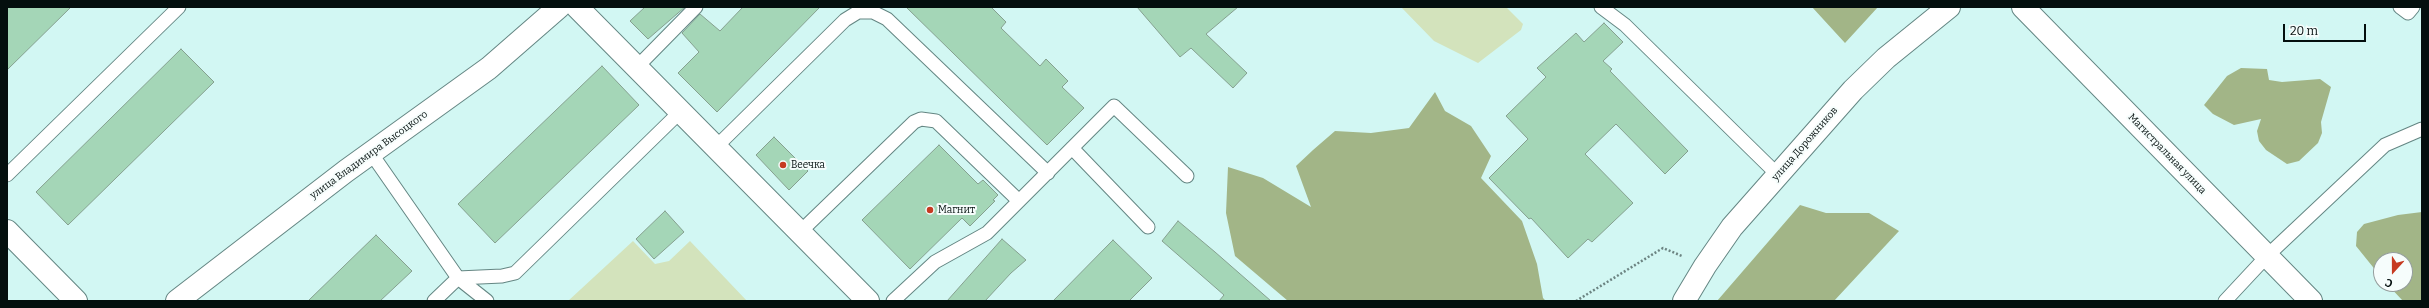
<!DOCTYPE html>
<html>
<head>
<meta charset="utf-8">
<style>
  body { margin:0 }
  #map { position:relative; width:2429px; height:308px; overflow:hidden; background:#d2f7f3; font-family:Bitter,serif }
  canvas { display:block }
  .frame { position:absolute; inset:0; border:8px solid #040f0e; pointer-events:none }
  .north { position:absolute; left:2373px; top:252px; width:40px; height:40px; box-sizing:border-box; background:#f6fdfc; border:1px solid #959e9d; border-radius:50%; rotate:201deg; font-size:11px; font-weight:700; line-height:16px; text-align:center; color:#040f0e }
  .north::after { content:''; display:block; margin:auto; width:14px; height:18px; background:#c63a21; clip-path:polygon(50% 0,100% 100%,50% 72%,0 100%) }
  .scale { position:absolute; left:2283px; top:24px; width:83px; height:18px; box-sizing:border-box; border:2px solid #040f0e; border-top:0; padding-left:5px; font-size:12px; line-height:14px; white-space:nowrap; color:#040f0e; -webkit-text-stroke:3px #f6fdfc; paint-order:stroke }
</style>
</head>
<body>
<div id="map">
<canvas width="2429" height="308"></canvas>
<div class="frame"></div>
<div class="north">С</div>
<div class="scale">20 m</div>
</div>
<script>
const ctx = document.querySelector('canvas').getContext('2d');
ctx.lineJoin = 'round';
function fillPath(path, color) {
  ctx.fillStyle = color;
  ctx.fill(path, 'evenodd');
}
function toPath(rows) {
  const path = new Path2D();
  for (const r of rows) {
    path.moveTo(r[0], r[1]);
    for (let i = 2; i < r.length; i += 2) path.lineTo(r[i], r[i + 1]);
  }
  return path;
}
function trace(path, color, width, dash) {
  ctx.strokeStyle = color;
  ctx.lineWidth = width;
  ctx.lineCap = dash ? 'butt' : 'round';
  ctx.setLineDash(dash || []);
  ctx.stroke(path);
}
function drawText(font, color, halo, rows, align = 'center') {
  ctx.font = font + ' Bitter,serif';
  ctx.lineWidth = 4;
  ctx.setLineDash([]);
  ctx.textBaseline = 'middle';
  ctx.strokeStyle = halo;
  ctx.fillStyle = color;
  for (const [text, x, y, turn = 0] of rows) {
    ctx.save();
    ctx.translate(x, y);
    ctx.rotate((+turn || 0) * Math.PI / 180);
    ctx.textAlign = isNaN(turn) ? turn : align;
    if (halo) ctx.strokeText(text, 0, 0);
    ctx.fillText(text, 0, 0);
    ctx.restore();
  }
}
const green = toPath([
  [1401,7,1506,7,1523,24,1521,30,1478,63,1434,41],
  [633,241,655,264,669,261,690,241,747,301,568,301]
]);
const forest = toPath([
  [1812,7,1878,7,1845,43],
  [2241,68,2267,69,2269,80,2282,82,2320,79,2331,87,2321,122,2322,133,2318,143,2299,161,2287,164,2266,150,2259,141,2257,131,2261,119,2234,125,2213,114,2204,105,2227,76],
  [1435,92,1445,111,1471,126,1491,156,1481,178,1522,221,1537,264,1543,298,1546,301,1288,301,1235,256,1226,213,1228,167,1263,178,1311,207,1296,166,1313,150,1335,131,1371,133,1409,128],
  [1800,205,1826,213,1869,213,1899,231,1834,301,1717,301],
  [2422,212,2422,301,2403,301,2387,284,2405,284,2405,260,2381,260,2381,277,2356,246,2357,232,2364,224,2398,215]
]);
const building = toPath([
  [7,7,71,7,7,70,7,7],
  [645,7,685,7,648,39,630,21,645,7],
  [743,7,820,7,717,112,678,73,699,52,682,33,700,14,720,31,743,7],
  [906,7,991,7,1006,22,1001,28,1040,66,1046,59,1068,81,1062,87,1084,108,1047,145,906,7],
  [1137,7,1238,7,1206,34,1247,73,1233,88,1191,48,1180,57,1137,7],
  [1604,23,1623,42,1603,61,1612,69,1610,71,1688,151,1665,174,1616,124,1585,154,1633,203,1592,242,1588,239,1568,258,1531,218,1529,219,1489,178,1528,139,1506,116,1546,77,1537,68,1576,33,1584,42,1604,23],
  [181,49,214,82,68,225,36,192,181,49],
  [602,66,639,105,495,243,458,204,602,66],
  [774,137,808,171,789,190,756,155,774,137],
  [939,145,978,184,983,180,998,195,993,200,995,201,970,226,962,218,910,269,862,220,939,145],
  [665,211,684,232,654,259,636,239,665,211],
  [1178,221,1215,252,1271,301,1219,301,1224,295,1162,241,1178,221],
  [376,235,412,271,380,301,308,301,376,235],
  [1002,239,1026,260,1011,273,985,301,947,301,1002,239],
  [1113,240,1152,278,1129,301,1053,301,1113,240]
]);
const path = toPath([
  [1576,301,1663,248,1682,256]
]);
const lane = toPath([
  [1601,7,1625,25,1778,175],
  [2400,7,2408,13,2413,7],
  [637,67,696,7],
  [715,148,845,20,858,12,873,12,887,19,1048,173],
  [1072,148,1148,227],
  [371,153,458,278,434,301],
  [7,175,179,7],
  [799,233,914,122,921,119,936,121,1019,201],
  [487,301,458,278,502,276,515,273,681,111],
  [893,301,935,262,987,233,1114,106,1187,176],
  [2225,301,2267,256,2385,145,2422,129]
]);
const street = toPath([
  [577,7,868,301],
  [7,231,76,301],
  [177,301,346,171,489,68,559,7],
  [1684,301,1705,266,1732,227,1853,90,1886,58,1949,7]
]);
const secondary = toPath([
  [2023,7,2311,301]
]);
const markers = [
  [783,165,4,"#c63a21"],
  [930,210,4,"#c63a21"]
];
const streetNames = [
  ["улица Дорожников",1805,144,-49],
  ["Магистральная улица",2167,154,46],
  ["улица Владимира Высоцкого",369,155,-36]
];
const poiNames = [
  ["Веечка",791,165],
  ["Магнит",938,210]
];
fillPath(green, '#d3e3bc');
fillPath(forest, '#a2b587');
fillPath(building, '#a4d6b7');
trace(building, '#85a08f', 1);
trace(lane, '#648683', 15);
trace(street, '#648683', 24);
trace(secondary, '#648683', 24);
trace(path, '#6c8482', 2.5, [2, 2]);
trace(lane, '#fff', 13);
trace(street, '#fff', 22);
trace(secondary, '#fff', 22);
for (const [x, y, r, color] of markers) {
  const dot = new Path2D();
  dot.arc(x, y, r, 0, 2 * Math.PI);
  ctx.fillStyle = color;
  ctx.fill(dot);
  trace(dot, '#f6fdfc', 1.5);
}
drawText('10px', '#040f0e', '#f6fdfc', streetNames);
drawText('10px', '#040f0e', '#f6fdfc', poiNames, 'left');
</script>
</body>
</html>
